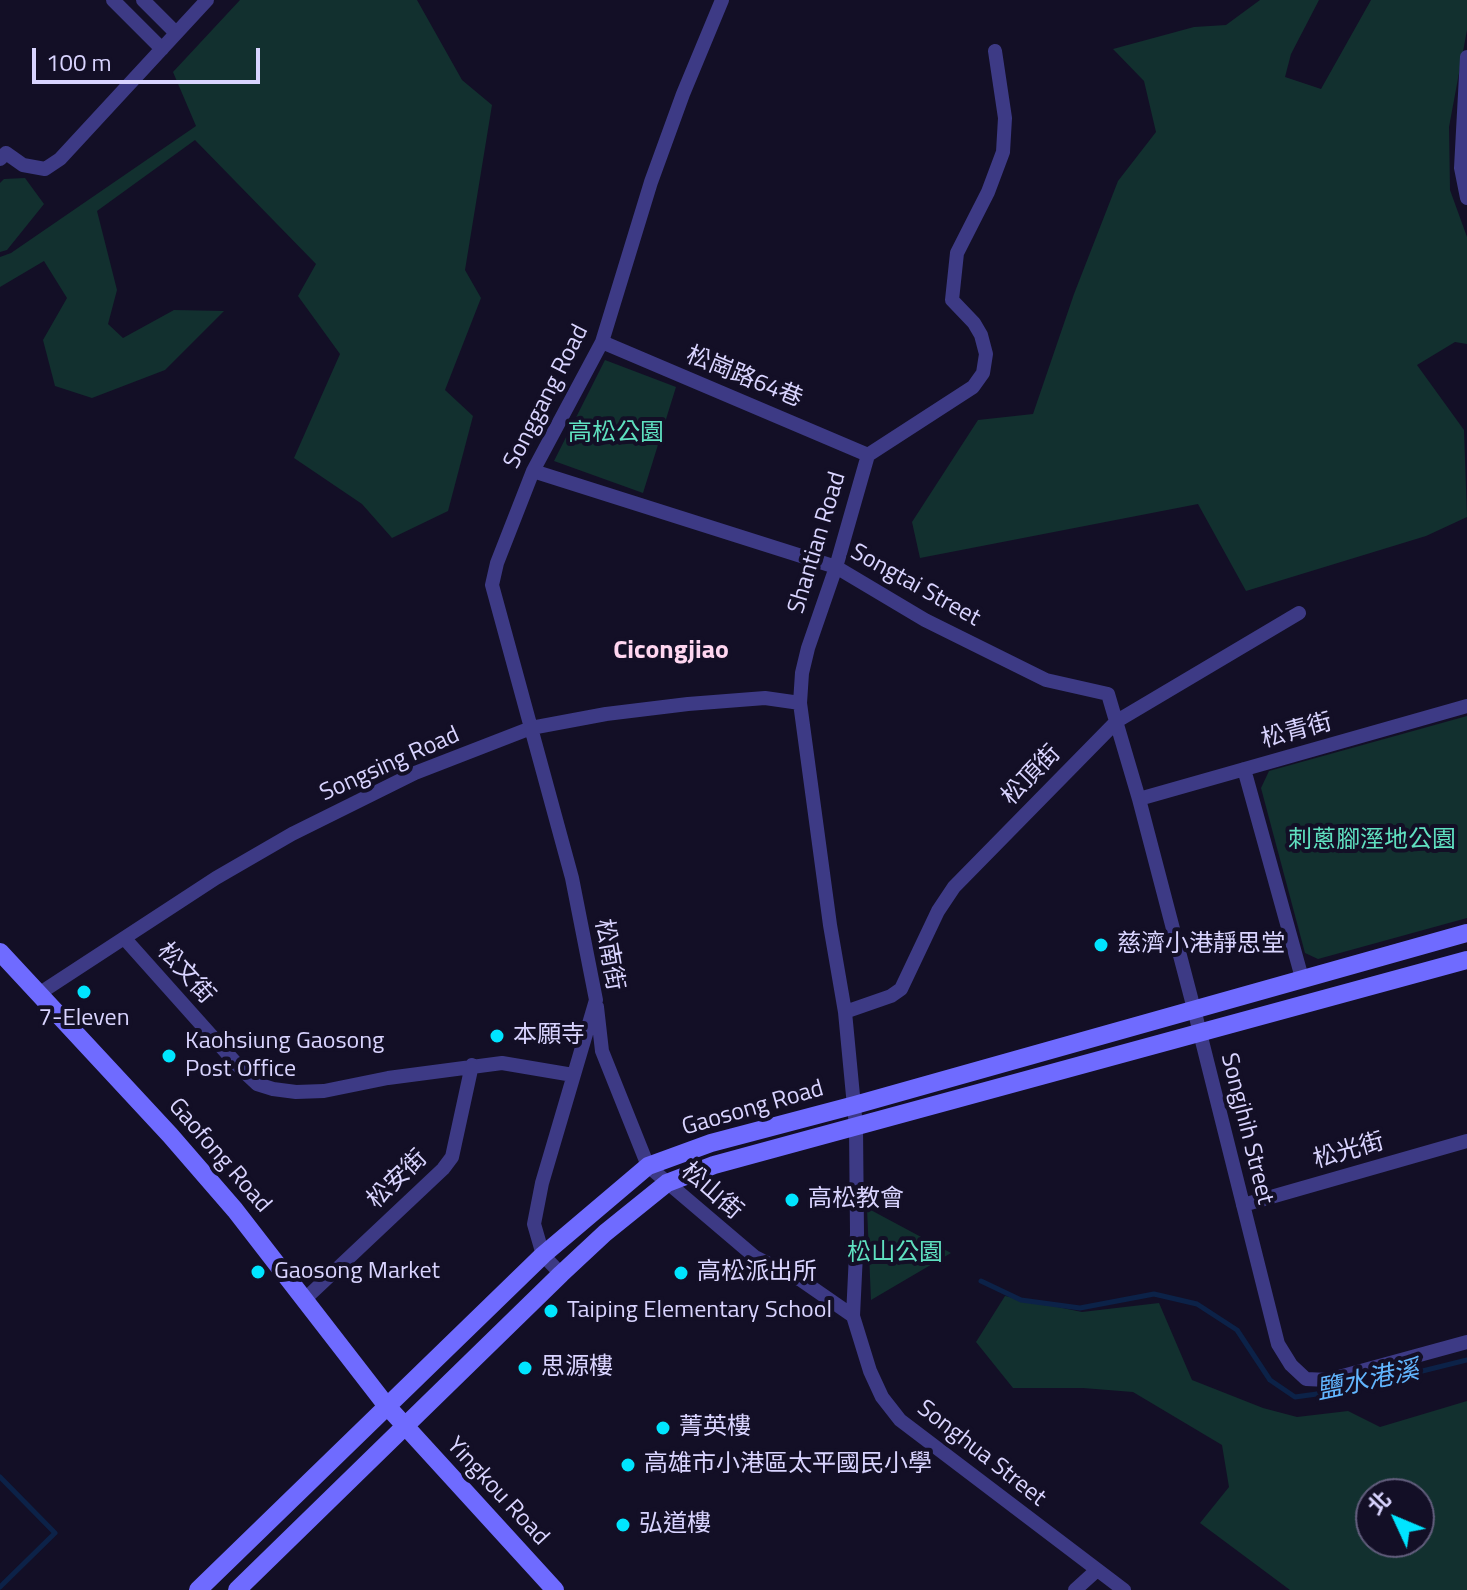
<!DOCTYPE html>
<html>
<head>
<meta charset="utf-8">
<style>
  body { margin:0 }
  #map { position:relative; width:1467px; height:1590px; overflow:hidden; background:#130f26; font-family:"Titillium Web","Noto Sans TC",sans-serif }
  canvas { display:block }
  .north { position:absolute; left:1355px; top:1478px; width:80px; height:80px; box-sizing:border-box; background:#130f26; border:2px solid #625e7d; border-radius:50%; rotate:314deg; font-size:22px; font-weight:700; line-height:32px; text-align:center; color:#d9d4ff }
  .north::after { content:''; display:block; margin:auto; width:28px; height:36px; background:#00e5ff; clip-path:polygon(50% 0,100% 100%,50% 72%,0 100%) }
  .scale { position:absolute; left:32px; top:48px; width:228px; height:36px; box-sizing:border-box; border:4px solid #d9d4ff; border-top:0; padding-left:10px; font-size:24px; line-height:28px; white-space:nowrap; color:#d9d4ff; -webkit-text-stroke:6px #130f26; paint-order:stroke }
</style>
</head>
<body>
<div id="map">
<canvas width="1467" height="1590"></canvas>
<div class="north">北</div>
<div class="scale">100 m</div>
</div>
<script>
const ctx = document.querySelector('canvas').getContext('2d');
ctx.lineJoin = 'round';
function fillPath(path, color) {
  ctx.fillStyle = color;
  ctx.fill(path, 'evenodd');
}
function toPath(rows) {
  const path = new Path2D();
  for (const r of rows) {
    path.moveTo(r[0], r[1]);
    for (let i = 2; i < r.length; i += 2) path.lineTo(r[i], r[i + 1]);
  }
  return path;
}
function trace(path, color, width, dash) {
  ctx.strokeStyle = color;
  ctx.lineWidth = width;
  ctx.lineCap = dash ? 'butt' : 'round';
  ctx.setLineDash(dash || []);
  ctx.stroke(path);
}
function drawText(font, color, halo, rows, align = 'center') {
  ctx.font = font + ' "Titillium Web","Noto Sans TC",sans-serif';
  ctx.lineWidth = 8;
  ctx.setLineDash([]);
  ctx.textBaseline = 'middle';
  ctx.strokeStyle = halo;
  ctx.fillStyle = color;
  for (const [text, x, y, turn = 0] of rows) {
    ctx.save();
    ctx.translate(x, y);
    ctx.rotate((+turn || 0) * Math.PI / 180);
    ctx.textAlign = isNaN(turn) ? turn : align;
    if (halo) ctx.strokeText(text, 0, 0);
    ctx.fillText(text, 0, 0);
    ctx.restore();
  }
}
const green = toPath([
  [240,0,417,0,462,80,492,105,465,270,481,298,445,390,473,416,448,511,392,538,362,504,294,458,340,354,298,296,316,264,195,140,97,211,117,290,108,324,123,338,174,310,224,311,165,370,92,398,55,386,43,340,67,298,44,261,0,287,0,257,11,253,196,126,173,72],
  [1260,0,1319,0,1291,54,1285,77,1321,89,1371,0,1467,0,1467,30,1449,127,1450,190,1467,237,1467,344,1455,342,1417,365,1464,430,1467,517,1426,536,1246,591,1198,504,920,558,912,522,978,420,1033,414,1074,294,1118,181,1156,132,1144,81,1113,49,1194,27,1226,25],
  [25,178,44,204,7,250,0,252,0,183,4,179],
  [605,360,676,387,643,493,554,461],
  [1467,716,1467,918,1318,959,1305,953,1261,788,1269,771],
  [867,1208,951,1253,871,1300],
  [1005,1296,1082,1312,1159,1303,1192,1380,1263,1408,1297,1417,1348,1411,1380,1427,1467,1401,1467,1590,1290,1590,1200,1523,1229,1487,1222,1445,1133,1392,1083,1388,1013,1388,976,1342],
  [1371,1494,1419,1494,1419,1542,1371,1542]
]);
const stream = toPath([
  [981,1281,1021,1300,1080,1308,1154,1294,1197,1304,1237,1330,1270,1380,1295,1397,1346,1390,1467,1360],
  [0,1477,55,1533,0,1587]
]);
const street = toPath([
  [113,0,162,49],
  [143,0,176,33],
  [995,51,1005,118,1003,152,988,192,957,253,952,300,974,323,981,335,986,354,983,373,973,387,868,455,836,567,808,648,802,673,800,703,830,925,845,1012,856,1127,857,1233,853,1316,870,1371,882,1397,900,1420,1124,1590],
  [1467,57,1461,168,1467,198],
  [0,159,6,153,23,165,45,169,60,159,207,0],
  [602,342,868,455],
  [533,471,836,567,925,620,1046,680,1108,694,1139,799,1194,1009,1278,1344,1291,1365,1306,1379,1328,1380,1467,1342],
  [1244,769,1302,978],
  [1139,799,1467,706],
  [125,939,242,1070,257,1084,273,1089,296,1092,324,1091,388,1078,502,1063,573,1075],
  [40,993,216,878,292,834,415,773,531,728,606,714,688,704,765,698,800,703],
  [597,1007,602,1051,648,1166,755,1257,801,1280,853,1316],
  [845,1012,891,996,901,989,938,911,954,887,1117,721,1299,613],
  [1243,1205,1467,1141],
  [561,1274,543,1255,534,1224,542,1183,596,1000,572,878,492,585,497,563,533,471,602,342,651,182,683,94,722,0],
  [305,1299,443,1169,452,1157,472,1065],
  [1075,1590,1097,1570]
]);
const secondary = toPath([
  [0,952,170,1135,235,1210,386,1405,555,1590],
  [198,1590,543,1255,648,1166,711,1143,855,1105,1467,933],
  [237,1590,561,1274,605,1233,667,1183,714,1165,1467,960]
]);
const markers = [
  [1101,945,8,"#00e5ff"],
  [84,992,8,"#00e5ff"],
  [497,1036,8,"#00e5ff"],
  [169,1056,8,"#00e5ff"],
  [792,1200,8,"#00e5ff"],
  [258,1272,8,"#00e5ff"],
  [681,1273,8,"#00e5ff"],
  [551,1311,8,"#00e5ff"],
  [525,1368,8,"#00e5ff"],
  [663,1428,8,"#00e5ff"],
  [628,1465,8,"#00e5ff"],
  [623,1525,8,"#00e5ff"]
];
const streetNames = [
  ["松崗路64巷",744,378,22],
  ["Songgang Road",547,397,-63],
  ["Shantian Road",818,543,-73],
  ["Songtai Street",915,586,29],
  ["松青街",1297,732,-15],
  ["Songsing Road",390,765,-24],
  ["松頂街",1032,776,-46],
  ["松南街",608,955,80],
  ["松文街",185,974,48],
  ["Gaosong Road",753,1109,-16],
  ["Songjhih Street",1246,1129,76],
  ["松光街",1349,1152,-16],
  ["Gaofong Road",219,1156,49],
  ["松安街",398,1180,-44],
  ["松山街",711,1192,41],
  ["Songhua Street",981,1454,38],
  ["Yingkou Road",497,1492,47]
];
const parkNames = [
  ["高松公園",616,434],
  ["刺蔥腳溼地公園",1372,841],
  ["松山公園",895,1254]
];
const poiNames = [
  ["慈濟小港靜思堂",1117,945],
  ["7-Eleven",84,1019,"center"],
  ["本願寺",513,1036],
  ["Kaohsiung Gaosong",185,1042],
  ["Post Office",185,1070],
  ["高松教會",808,1200],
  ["Gaosong Market",274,1272],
  ["高松派出所",697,1273],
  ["Taiping Elementary School",567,1311],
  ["思源樓",541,1368],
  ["菁英樓",679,1428],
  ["高雄市小港區太平國民小學",644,1465],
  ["弘道樓",639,1525]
];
const neighbourhoodNames = [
  ["Cicongjiao",671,652]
];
const waterNames = [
  ["鹽水港溪",1368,1382,-12]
];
fillPath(green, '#12302f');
trace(stream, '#0c2248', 5);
trace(street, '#3d3a85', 14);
trace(secondary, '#6f6bff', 18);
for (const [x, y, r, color] of markers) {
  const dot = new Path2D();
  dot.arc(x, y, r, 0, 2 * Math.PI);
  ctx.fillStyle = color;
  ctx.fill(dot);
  trace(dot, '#130f26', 3);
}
drawText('24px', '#d9d4ff', '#130f26', streetNames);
drawText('24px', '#5fe0c0', '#130f26', parkNames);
drawText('24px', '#d9d4ff', '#130f26', poiNames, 'left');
drawText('bold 26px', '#ffd6f0', '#130f26', neighbourhoodNames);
drawText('italic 26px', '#62b6ff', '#130f26', waterNames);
</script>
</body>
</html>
